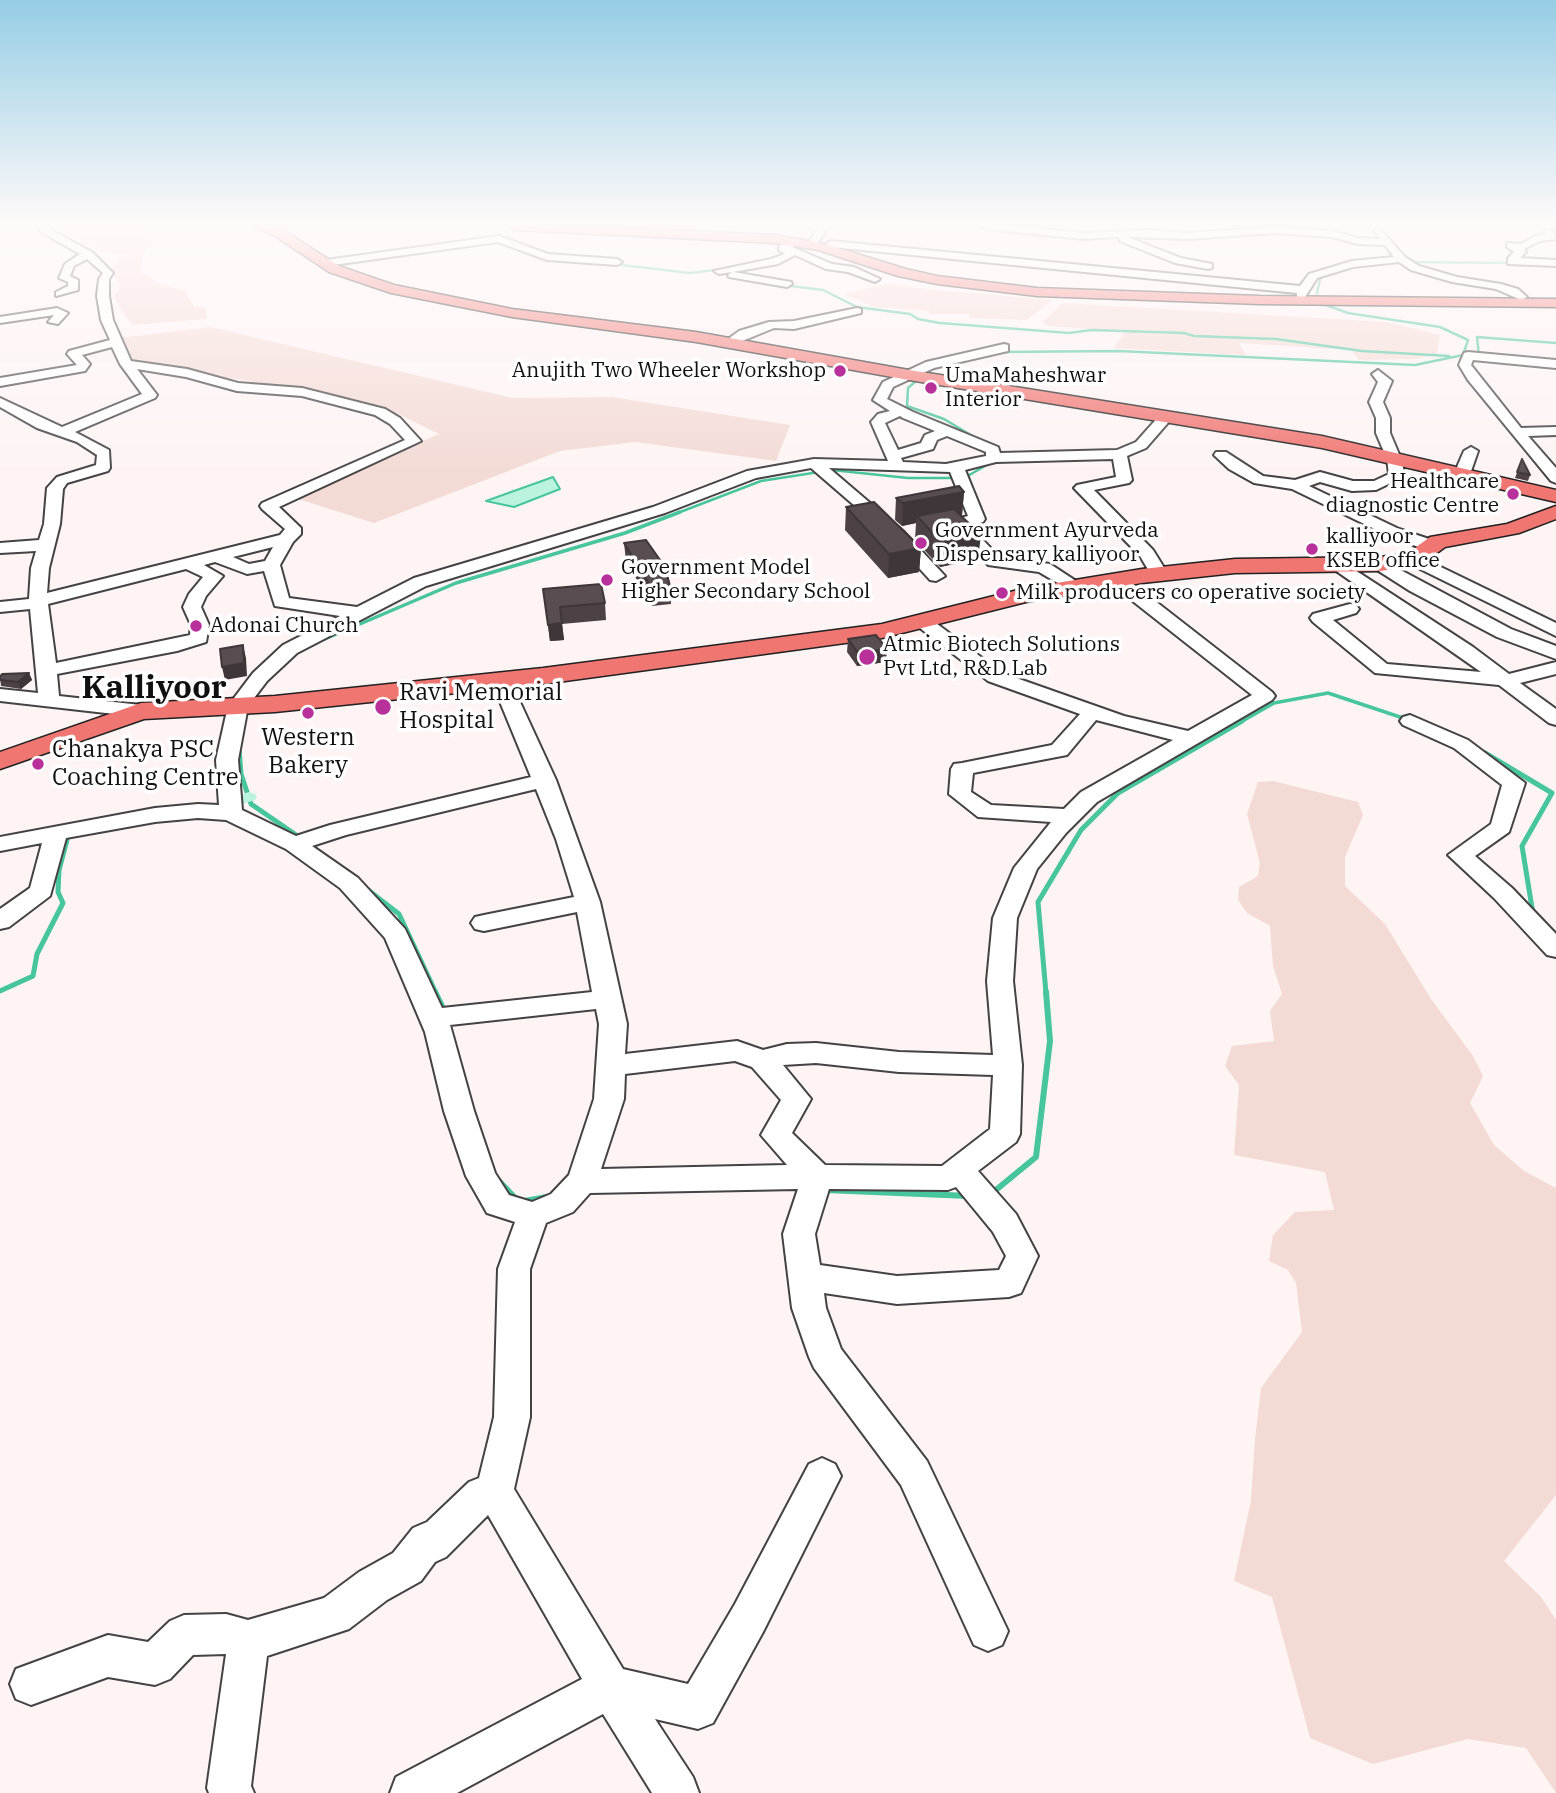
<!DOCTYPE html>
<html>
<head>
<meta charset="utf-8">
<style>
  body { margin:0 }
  canvas { display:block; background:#fef4f4 }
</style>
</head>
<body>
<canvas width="1556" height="1793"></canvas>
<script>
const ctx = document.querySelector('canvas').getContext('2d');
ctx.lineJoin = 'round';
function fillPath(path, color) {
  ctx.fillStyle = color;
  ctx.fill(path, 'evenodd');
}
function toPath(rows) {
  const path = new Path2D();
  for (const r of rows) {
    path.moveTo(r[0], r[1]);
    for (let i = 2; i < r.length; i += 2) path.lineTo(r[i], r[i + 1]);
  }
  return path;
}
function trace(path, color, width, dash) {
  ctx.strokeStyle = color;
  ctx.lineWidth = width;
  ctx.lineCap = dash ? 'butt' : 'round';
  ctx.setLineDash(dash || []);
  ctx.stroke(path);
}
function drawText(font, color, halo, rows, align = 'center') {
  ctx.font = font + ' "IBM Plex Serif",serif';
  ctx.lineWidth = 7;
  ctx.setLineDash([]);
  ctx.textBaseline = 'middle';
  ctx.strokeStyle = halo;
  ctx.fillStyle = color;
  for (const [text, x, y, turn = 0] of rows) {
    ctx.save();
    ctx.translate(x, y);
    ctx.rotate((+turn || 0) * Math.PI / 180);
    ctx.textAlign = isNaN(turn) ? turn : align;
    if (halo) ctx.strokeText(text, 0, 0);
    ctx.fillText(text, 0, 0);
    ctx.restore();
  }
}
const farmland = toPath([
  [55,226,131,226,153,235,142,257,141,272,160,284,185,291,194,307,206,308,207,319,132,325,113,297,119,290,119,284,111,271,121,256,134,256,98,251],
  [886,284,936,290,1053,300,1027,320,969,318,970,314,928,314,931,311,876,307,843,294],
  [1063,303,1386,322,1440,335,1437,354,1417,359,1359,360,1351,350,1239,343,1246,355,1113,348,1123,335,1122,331,1048,326,1042,322],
  [210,327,513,398,612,397,790,425,776,461,635,442,560,451,374,523,292,497,439,434,382,406,282,386,129,363,119,338],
  [1273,781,1358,802,1363,815,1345,857,1345,886,1385,924,1431,999,1473,1056,1483,1076,1470,1103,1494,1145,1524,1171,1556,1188,1556,1495,1504,1561,1541,1597,1556,1620,1556,1793,1526,1748,1468,1739,1373,1764,1310,1738,1272,1597,1234,1581,1251,1500,1255,1439,1261,1388,1302,1332,1296,1283,1288,1270,1269,1261,1273,1235,1295,1212,1334,1210,1325,1172,1234,1155,1239,1085,1225,1066,1232,1046,1274,1041,1270,1011,1282,994,1273,966,1270,926,1247,913,1238,900,1239,887,1258,876,1260,863,1247,814,1258,782]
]);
const water = toPath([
  [553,477,560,489,514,507,486,501,553,477]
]);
const streamFar3 = toPath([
  [1405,262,1514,263],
  [613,264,690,273,715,270,735,276],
  [783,285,823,290,857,307,910,314,918,319,940,323,1069,333,1091,330,1184,333,1194,336,1276,339,1362,351,1449,356],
  [1317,293,1321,275,1327,274],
  [1000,352,1119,351,1415,365,1463,355,1468,340,1440,327,1348,313,1320,303],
  [1479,356,1477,337,1556,343],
  [916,381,908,388,907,406,944,419,1004,455],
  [675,514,761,481,832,470,908,478,964,478,992,462]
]);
const streamFar2 = toPath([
  [313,644,456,583,625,533,680,512],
  [1239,723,1274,703,1328,693,1409,720]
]);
const streamFar1 = toPath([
  [239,748,241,774,251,804,302,839],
  [1485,753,1552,793,1522,846,1533,914],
  [368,890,399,914,436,993],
  [0,991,33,976,37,954,63,903,58,892,59,870,67,840],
  [1046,993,1038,902,1081,830,1118,793,1242,721]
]);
const stream = toPath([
  [435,992,445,1012],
  [500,1182,519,1202,547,1197],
  [825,1190,969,1196],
  [991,1194,1036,1157,1050,1041,1046,992]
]);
const canal = toPath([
  [249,792,255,794,257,797,255,800,239,805,231,800,233,797,249,792]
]);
const minor = toPath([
  [39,226,49,226,49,229,92,252,113,273,109,279,109,296,113,320,131,361,187,369,238,383,302,388,385,409,400,418,421,441,279,507,301,528,301,534,293,542,280,565,289,598,357,607,414,578,653,507,747,471,814,459,888,461,871,422,878,414,890,411,873,400,883,382,926,362,1004,344,1008,345,1008,351,934,368,893,387,887,399,913,412,998,447,1000,453,1117,450,1136,442,1161,414,1166,413,1173,417,1146,448,1127,456,1132,480,1129,483,1094,490,1153,550,1168,574,1165,578,1153,578,1140,556,1074,488,1077,485,1116,477,1113,459,996,462,965,470,985,519,983,522,970,526,999,557,1050,564,1079,583,1082,587,1073,592,1039,572,988,565,955,529,936,534,930,532,928,529,930,526,968,516,950,472,829,468,904,532,945,576,936,581,930,580,892,538,811,468,756,478,665,513,426,586,297,653,267,681,248,706,238,760,242,810,296,836,330,825,531,777,491,680,494,676,508,676,556,780,600,902,627,1024,625,1054,737,1041,763,1050,787,1044,816,1043,899,1052,993,1055,987,981,993,918,1014,868,1051,822,978,817,949,794,951,769,954,764,962,763,1052,745,1080,714,988,681,916,625,913,621,916,617,928,617,1002,673,1124,716,1188,731,1252,695,1111,584,1108,580,1111,576,1117,575,1123,576,1272,692,1275,696,1272,700,1097,802,1066,833,1037,869,1017,918,1013,981,1022,1065,1020,1134,1016,1142,978,1171,1016,1214,1038,1256,1021,1293,1009,1297,897,1304,824,1293,826,1308,841,1349,927,1461,1008,1631,1002,1645,988,1651,974,1645,901,1485,814,1368,809,1357,792,1308,783,1234,798,1189,590,1193,573,1212,546,1223,530,1269,530,1417,514,1489,623,1669,688,1684,735,1604,809,1464,822,1458,835,1464,841,1476,763,1632,713,1723,698,1729,655,1719,693,1777,699,1793,652,1793,603,1714,457,1793,390,1793,396,1777,582,1679,488,1515,446,1557,435,1562,421,1581,387,1600,349,1629,267,1656,251,1786,254,1793,209,1793,207,1788,226,1654,193,1655,170,1679,155,1685,108,1677,31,1705,16,1699,10,1684,16,1669,108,1635,148,1642,170,1621,184,1615,226,1614,248,1620,324,1598,359,1572,393,1553,413,1528,427,1522,469,1482,479,1478,494,1417,498,1269,515,1222,487,1213,466,1176,444,1111,425,1032,385,938,340,888,286,849,226,820,198,818,155,822,66,838,50,896,9,927,0,929,0,909,30,888,42,843,0,851,0,837,155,808,198,804,219,805,216,760,228,706,253,673,283,645,340,616,275,606,264,571,247,574,215,562,204,565,223,576,206,596,201,607,209,625,206,642,177,651,57,674,59,696,141,705,148,707,151,711,148,715,141,717,0,701,0,689,38,693,30,609,0,612,0,602,29,599,31,568,36,551,0,553,0,543,39,540,44,524,47,488,57,477,96,465,97,455,77,442,37,428,0,407,0,398,62,427,142,394,120,364,112,347,82,355,90,364,85,371,0,386,0,378,77,365,67,354,69,351,110,340,101,320,97,296,99,279,103,273,87,259,74,266,70,276,78,280,78,290,56,296,56,292,68,286,68,282,59,278,65,264,80,254,41,232,39,226],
  [137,369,186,377,237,391,302,396,375,415,390,424,405,440,262,503,260,506,262,509,285,529,280,535,47,593,49,568,60,524,63,489,67,483,108,471,110,468,109,450,75,432,155,398,157,395,137,369],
  [900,416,903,418,935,431,925,435,921,443,898,450,885,423,900,416],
  [947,436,986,452,986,456,946,464,903,462,901,458,933,449,937,440,947,436],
  [273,547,265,561,249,564,233,557,273,547],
  [186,569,203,577,189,594,183,607,191,625,190,635,56,663,48,604,186,569],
  [1096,720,1173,740,1081,792,1064,809,991,805,971,792,973,773,1067,755,1096,720],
  [536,789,556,839,574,897,484,915,475,917,471,923,475,929,484,931,577,912,592,992,442,1008,405,929,358,878,312,846,346,835,536,789],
  [596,1009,599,1024,594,1099,569,1175,551,1194,532,1202,509,1195,495,1173,474,1111,450,1025,596,1009],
  [735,1061,752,1067,781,1100,761,1135,787,1165,601,1169,624,1099,625,1074,735,1061],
  [816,1063,899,1072,993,1075,990,1129,942,1166,825,1165,792,1133,811,1099,783,1065,816,1063],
  [956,1187,993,1232,1006,1256,999,1270,897,1276,820,1265,815,1234,829,1189,948,1190,956,1187],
  [810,226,820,226,825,233,817,243,809,241,815,233,810,226],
  [980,226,1013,226,1084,233,1150,230,1188,233,1275,227,1332,231,1358,238,1380,239,1374,231,1379,228,1405,257,1419,266,1457,277,1501,284,1518,289,1527,297,1521,300,1496,289,1452,282,1411,270,1399,262,1353,267,1317,278,1305,297,1301,298,1297,297,1297,293,831,247,826,244,831,241,1300,286,1309,274,1352,261,1394,257,1385,245,1358,244,1332,237,1275,233,1188,239,1127,237,1181,258,1212,264,1212,268,1208,269,1175,263,1120,241,1119,237,1084,239,985,229,980,226],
  [1545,230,1551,230,1556,239,1540,241,1524,249,1526,252,1520,258,1556,260,1556,266,1508,264,1508,258,1514,252,1507,247,1507,243,1521,244,1535,236,1545,235,1545,230],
  [499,236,548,254,617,259,622,262,617,265,547,260,498,242,326,266,321,263,326,260,499,236],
  [795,239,800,242,792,247,832,264,854,267,880,279,875,282,848,272,826,269,795,255,778,264,733,272,791,282,792,284,787,287,729,277,728,275,732,272,719,274,714,271,771,259,785,254,779,250,779,246,795,239],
  [57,308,68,313,58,324,48,322,54,315,0,323,0,317,57,308],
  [857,308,861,309,861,313,794,329,774,328,730,346,724,342,739,331,769,322,794,321,857,308],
  [1468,352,1556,360,1556,368,1473,360,1471,365,1521,428,1556,427,1556,435,1528,436,1556,468,1556,483,1551,481,1468,380,1459,365,1464,353,1468,352],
  [1378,370,1392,381,1383,402,1390,418,1390,433,1401,459,1405,476,1376,490,1352,491,1320,482,1309,486,1399,529,1438,542,1440,546,1438,550,1426,550,1387,535,1292,489,1254,483,1229,469,1214,455,1216,452,1226,452,1263,476,1295,480,1320,472,1353,481,1374,481,1389,474,1387,459,1376,433,1376,418,1369,402,1378,382,1372,374,1378,370],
  [1471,447,1478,451,1470,474,1462,479,1457,477,1454,474,1464,451,1471,447],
  [1414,554,1556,623,1556,636,1408,563,1406,559,1414,554],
  [1338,559,1473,647,1509,674,1556,662,1556,674,1520,683,1556,709,1556,725,1549,723,1499,685,1375,673,1313,622,1310,618,1313,614,1350,604,1356,605,1359,609,1356,613,1333,620,1387,664,1481,672,1332,568,1329,564,1332,560,1338,559],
  [1380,559,1511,629,1556,646,1556,659,1497,637,1410,591,1374,568,1371,564,1374,560,1380,559],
  [1410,715,1468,740,1525,783,1509,832,1475,856,1512,888,1556,934,1556,957,1547,955,1494,898,1448,855,1491,824,1502,785,1454,748,1403,725,1400,721,1403,717,1410,715]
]);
const major = toPath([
  [254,226,271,226,283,230,339,266,394,285,512,309,696,332,909,370,1322,436,1556,490,1556,502,1322,448,909,380,696,342,512,317,391,293,329,272,275,236,254,226],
  [508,226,587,226,775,235,825,244,906,269,937,276,1037,288,1260,296,1556,299,1556,307,1260,304,1037,296,937,284,898,276,818,250,775,243,514,230,508,226],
  [1556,506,1556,519,1519,533,1445,547,1422,564,1414,566,1380,571,1235,573,1142,583,1026,602,882,638,543,684,275,712,144,719,0,769,0,752,141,703,275,696,543,668,882,624,1026,588,1142,569,1235,559,1380,557,1408,553,1430,537,1507,524,1556,506]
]);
const wall = toPath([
  [1522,459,1530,475,1528,481,1515,478],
  [964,492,962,515,960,515,978,559,940,567,915,540,916,523,902,526,895,520,896,498],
  [846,507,921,548,919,572,888,578,845,530],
  [624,543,670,586,671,604,652,606,626,561],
  [543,589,605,603,606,620,562,624,564,640,550,641],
  [848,639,886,662,857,666,847,652],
  [29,673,32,680,21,689,1,686,0,677]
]);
const shadedWall = toPath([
  [964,492,962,515,922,522,917,516,916,523,902,526,903,503],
  [981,535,978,559,940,567,942,543],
  [921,548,919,572,888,578,889,554],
  [562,623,564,640,550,641,548,625],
  [243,645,246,658,247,676,225,680,222,667],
  [887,649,886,662,857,666,858,653],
  [29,673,32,680,21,689,18,682]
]);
const building = toPath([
  [1522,459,1530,475,1517,472,1522,459],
  [959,486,964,492,903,503,896,498,959,486],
  [874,502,921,548,889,554,846,507,874,502],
  [954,509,981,535,942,543,917,516,954,509],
  [646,540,665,567,670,586,651,587,624,543,646,540],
  [601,584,605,603,560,607,562,623,548,625,543,589,601,584],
  [876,635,887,649,858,653,848,639,876,635],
  [243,645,244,663,222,667,220,649,243,645],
  [29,673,18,682,0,680,0,677,2,674,29,673]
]);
const markers = [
  [840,371,7,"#b8309a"],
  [931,388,7,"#b8309a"],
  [1513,494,7,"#b8309a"],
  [921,543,7,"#b8309a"],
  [1312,549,7,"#b8309a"],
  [607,580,7,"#b8309a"],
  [1002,593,7,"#b8309a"],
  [196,626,7,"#b8309a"],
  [867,657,9,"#b8309a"],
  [383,707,9,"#b8309a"],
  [308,713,7,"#b8309a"],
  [38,764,7,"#b8309a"]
];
const farPoinames = [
  ["Anujith Two Wheeler Workshop",826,371,"right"],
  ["UmaMaheshwar",945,376],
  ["Interior",945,400],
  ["Healthcare",1499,482,"right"],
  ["diagnostic Centre",1499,506,"right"],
  ["Government Ayurveda",935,531],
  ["Dispensary kalliyoor",935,555],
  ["kalliyoor",1326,537],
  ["KSEB office",1326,561],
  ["Government Model",621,568],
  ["Higher Secondary School",621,592],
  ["Milk producers co operative society",1016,593],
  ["Adonai Church",210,626],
  ["Atmic Biotech Solutions",883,645],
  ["Pvt Ltd, R&D Lab",883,669]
];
const poiNames = [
  ["Ravi Memorial",399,693],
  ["Hospital",399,721],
  ["Western",308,738,"center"],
  ["Bakery",308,766,"center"],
  ["Chanakya PSC",52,750],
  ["Coaching Centre",52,778]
];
const districtNames = [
  ["Kalliyoor",154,689]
];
fillPath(farmland, '#f3dad4');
fillPath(water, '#bbf3df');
trace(water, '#47c59c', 2);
trace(streamFar3, '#47c59c', 2.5);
trace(streamFar2, '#47c59c', 3.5);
trace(streamFar1, '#47c59c', 5);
trace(stream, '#47c59c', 6);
fillPath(canal, '#bbf3df');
trace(minor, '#434343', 4);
trace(major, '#212121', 3);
fillPath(minor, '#fff');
fillPath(major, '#f07672');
fillPath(wall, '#4c4246');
fillPath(shadedWall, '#3e3639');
fillPath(building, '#584d51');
trace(building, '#3e3639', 2);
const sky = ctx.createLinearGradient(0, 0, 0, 477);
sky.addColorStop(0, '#96cde4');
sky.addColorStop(0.47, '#fffafa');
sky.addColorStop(1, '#fffafa00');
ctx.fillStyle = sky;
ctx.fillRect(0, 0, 1556, 477);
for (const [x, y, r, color] of markers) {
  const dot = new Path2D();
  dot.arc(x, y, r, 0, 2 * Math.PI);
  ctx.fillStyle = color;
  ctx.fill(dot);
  trace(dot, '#fff', 2.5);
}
drawText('21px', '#101010', '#fff', farPoinames, 'left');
drawText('24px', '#101010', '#fff', poiNames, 'left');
drawText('bold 32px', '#101010', '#fff', districtNames);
</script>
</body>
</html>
